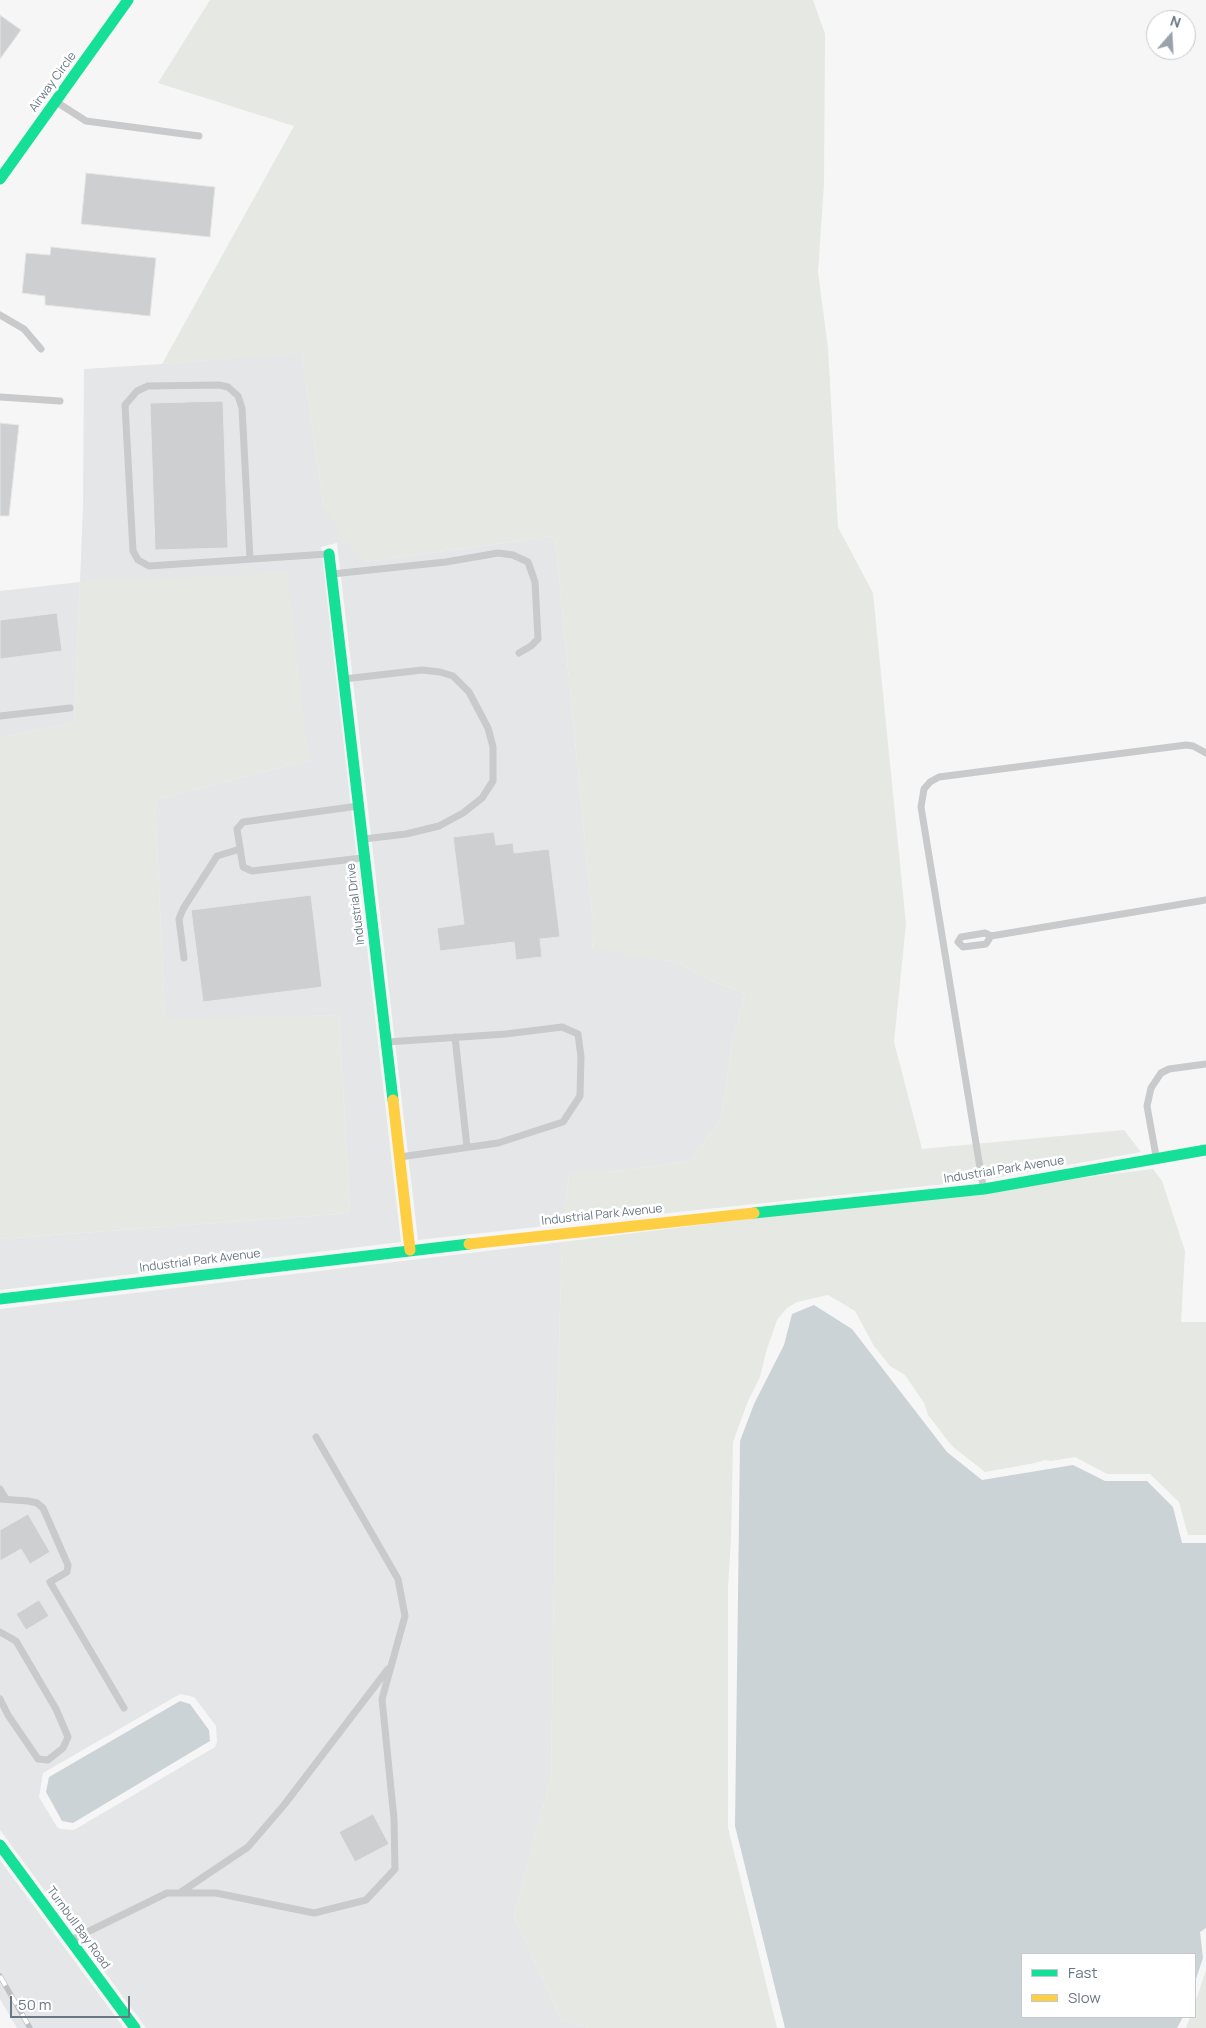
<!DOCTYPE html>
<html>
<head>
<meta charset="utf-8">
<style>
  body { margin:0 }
  #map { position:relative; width:1206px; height:2028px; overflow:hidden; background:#f6f6f6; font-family:Manrope,sans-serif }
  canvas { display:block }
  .legend { position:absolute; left:1021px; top:1953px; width:175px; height:65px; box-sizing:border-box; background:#fff; border:1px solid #c3c9ce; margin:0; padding:6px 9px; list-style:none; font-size:15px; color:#687784 }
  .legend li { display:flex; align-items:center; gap:10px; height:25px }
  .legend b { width:25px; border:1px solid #c3c9ce }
  .north { position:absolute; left:1146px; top:10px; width:50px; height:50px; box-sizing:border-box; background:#fff; border:1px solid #c3c9ce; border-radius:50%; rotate:19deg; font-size:14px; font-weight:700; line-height:20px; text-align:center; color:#687784 }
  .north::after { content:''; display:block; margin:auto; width:18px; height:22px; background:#9aa3ac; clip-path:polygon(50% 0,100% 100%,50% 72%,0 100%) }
  .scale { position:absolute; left:10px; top:1996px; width:120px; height:22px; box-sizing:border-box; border:2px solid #687784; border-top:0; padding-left:6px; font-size:15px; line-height:18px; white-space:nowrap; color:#687784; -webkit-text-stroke:4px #fff; paint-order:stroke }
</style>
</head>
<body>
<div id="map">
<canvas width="1206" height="2028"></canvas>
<ul class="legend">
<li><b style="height:6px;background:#16e098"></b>Fast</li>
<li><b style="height:6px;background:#ffcf43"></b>Slow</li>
</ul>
<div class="north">N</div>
<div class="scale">50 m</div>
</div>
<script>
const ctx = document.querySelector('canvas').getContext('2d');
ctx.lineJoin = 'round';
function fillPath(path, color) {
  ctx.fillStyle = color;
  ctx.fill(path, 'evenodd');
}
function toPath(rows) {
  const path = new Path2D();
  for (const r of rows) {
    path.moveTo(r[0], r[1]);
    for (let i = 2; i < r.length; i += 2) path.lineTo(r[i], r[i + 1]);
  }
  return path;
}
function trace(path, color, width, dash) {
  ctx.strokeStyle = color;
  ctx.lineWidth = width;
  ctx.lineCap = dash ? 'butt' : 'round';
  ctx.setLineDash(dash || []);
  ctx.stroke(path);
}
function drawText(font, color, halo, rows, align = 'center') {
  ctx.font = font + ' Manrope,sans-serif';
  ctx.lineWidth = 5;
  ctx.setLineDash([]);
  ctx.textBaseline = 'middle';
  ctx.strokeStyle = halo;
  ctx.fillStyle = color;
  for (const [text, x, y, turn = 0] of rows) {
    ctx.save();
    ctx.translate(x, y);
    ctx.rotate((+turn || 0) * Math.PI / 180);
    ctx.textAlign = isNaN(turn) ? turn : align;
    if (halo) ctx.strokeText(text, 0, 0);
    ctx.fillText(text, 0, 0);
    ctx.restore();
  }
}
const built = toPath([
  [302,352,323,504,365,562,555,536,594,934,592,948,677,962,709,980,745,993,733,1039,721,1118,691,1161,607,1172,569,1172,564,1224,418,1240,337,543,321,547,401,1242,0,1290,0,1239,350,1213,339,1015,165,1020,155,800,309,760,80,582,74,722,0,738,0,591,80,582,83,506,84,369,162,364],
  [562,1242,556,1449,551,1778,514,1916,561,2019,588,2028,146,2028,0,1830,0,1309],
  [180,1694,194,1697,216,1726,217,1742,215,1747,74,1830,61,1829,57,1827,39,1797,43,1773],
  [0,1860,124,2028,17,2028,0,1999]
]);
const green = toPath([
  [210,0,813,0,825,34,824,184,818,272,828,348,838,527,873,593,906,924,894,1042,922,1149,1124,1130,1141,1152,983,1180,564,1224,569,1172,607,1172,691,1161,721,1118,733,1039,745,993,709,980,677,962,592,949,594,934,555,536,365,562,344,541,323,504,302,353,162,364,294,126,158,83],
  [287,573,309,760,155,800,165,1019,339,1015,350,1213,0,1239,0,738,74,722,80,582],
  [1153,1169,1162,1181,1185,1251,1181,1322,1206,1322,1206,1535,1188,1535,1179,1502,1150,1474,1107,1474,1075,1457,1051,1461,1045,1460,1035,1463,985,1472,952,1446,928,1415,924,1403,905,1375,890,1366,874,1346,855,1311,828,1295,797,1302,787,1308,777,1320,766,1352,760,1377,748,1401,733,1442,731,1540,728,1587,728,1828,777,2028,588,2028,561,2019,514,1916,551,1778,556,1449,562,1242],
  [1206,1970,1206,2028,1186,2028,1190,2017,1195,2017,1195,2003]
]);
const water = toPath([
  [814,1305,852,1329,947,1452,982,1480,1073,1465,1105,1481,1147,1481,1173,1507,1182,1543,1206,1543,1206,1928,1200,1932,1203,1958,1195,1982,1195,1954,1022,1954,1022,2017,1183,2017,1177,2028,785,2028,735,1826,740,1441,754,1404,784,1345,792,1314],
  [180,1701,190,1704,209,1730,210,1741,73,1823,62,1821,46,1792,49,1777]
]);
const building = toPath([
  [0,15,21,30,0,59,0,15],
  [86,173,215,187,210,237,81,224,86,173],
  [51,247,156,258,150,316,45,305,45,296,22,293,26,253,50,255,51,247],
  [223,401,228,548,155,550,150,403,223,401],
  [0,423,19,425,9,516,0,516,0,423],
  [57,613,62,651,0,659,0,620,57,613],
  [494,832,496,845,513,843,514,853,549,849,560,937,540,939,542,957,516,960,514,942,440,951,437,928,464,924,453,837,494,832],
  [311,895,322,987,203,1002,191,910,311,895],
  [28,1514,50,1552,30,1564,21,1549,0,1561,0,1530,28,1514],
  [39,1600,49,1616,26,1630,16,1614,39,1600],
  [373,1814,389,1844,355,1862,339,1832,373,1814]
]);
const lane = toPath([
  [58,103,86,121,199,136],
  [0,315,24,329,41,349],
  [0,397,60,401],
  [250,559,242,408,238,396,228,387,219,385,148,386,137,391,125,405,133,551,138,560,149,566,327,554],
  [332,574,446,562,498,553,513,555,528,562,535,582,538,639,531,646,519,653],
  [344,679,422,670,440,672,453,676,469,692,488,728,493,747,493,781,482,798,463,813,439,826,406,834,364,839],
  [0,716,70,708],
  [358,806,243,822,237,829,243,867,252,871,362,858],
  [991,936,986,944,963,947,958,942,961,937,985,933,991,936,1206,900],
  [184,958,179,919,183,909,217,856,240,849],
  [455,1037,467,1147],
  [387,1042,506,1034,562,1027,578,1034,581,1057,580,1096,563,1122,498,1143,400,1157],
  [1156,1156,1147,1106,1151,1088,1161,1073,1169,1069,1206,1064],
  [983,1186,921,807,924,789,930,782,939,777,1186,745,1193,746,1206,753],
  [0,1489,6,1499],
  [0,1499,28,1501,37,1503,43,1508,68,1565,67,1572,50,1582,124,1708],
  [0,1632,16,1641,56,1709,68,1737,63,1748,48,1760,38,1759,8,1715,0,1699],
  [181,1892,248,1847,284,1805,388,1669],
  [73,1939,167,1893,216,1893,314,1913,366,1900,395,1869,394,1819,382,1699,405,1616,398,1579,316,1437]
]);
const fast = toPath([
  [0,179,128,0],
  [329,554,393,1100],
  [754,1213,984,1189,1206,1150],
  [0,1299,469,1244],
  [0,1845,135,2028]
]);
const slow = toPath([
  [393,1100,410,1250],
  [469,1244,754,1213]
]);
const rail = toPath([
  [0,1976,30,2028]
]);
const streetNames = [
  ["Airway Circle",53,82,-54],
  ["Industrial Drive",356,904,-97],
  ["Industrial Park Avenue",1004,1170,-9],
  ["Industrial Park Avenue",602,1215,-6],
  ["Industrial Park Avenue",200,1261,-7],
  ["Turnbull Bay Road",78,1928,54]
];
fillPath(built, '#e5e6e7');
fillPath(green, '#e5e8e3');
fillPath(water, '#ccd3d6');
fillPath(building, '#cdcfd0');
trace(building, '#e6e6e6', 1);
trace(lane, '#c9cacb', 7);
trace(fast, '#16e098', 11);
trace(slow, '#ffcf43', 11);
trace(rail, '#bfc0c2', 5.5);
trace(rail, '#fff', 4, [11]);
drawText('12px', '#687784', '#fff', streetNames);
</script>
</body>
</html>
